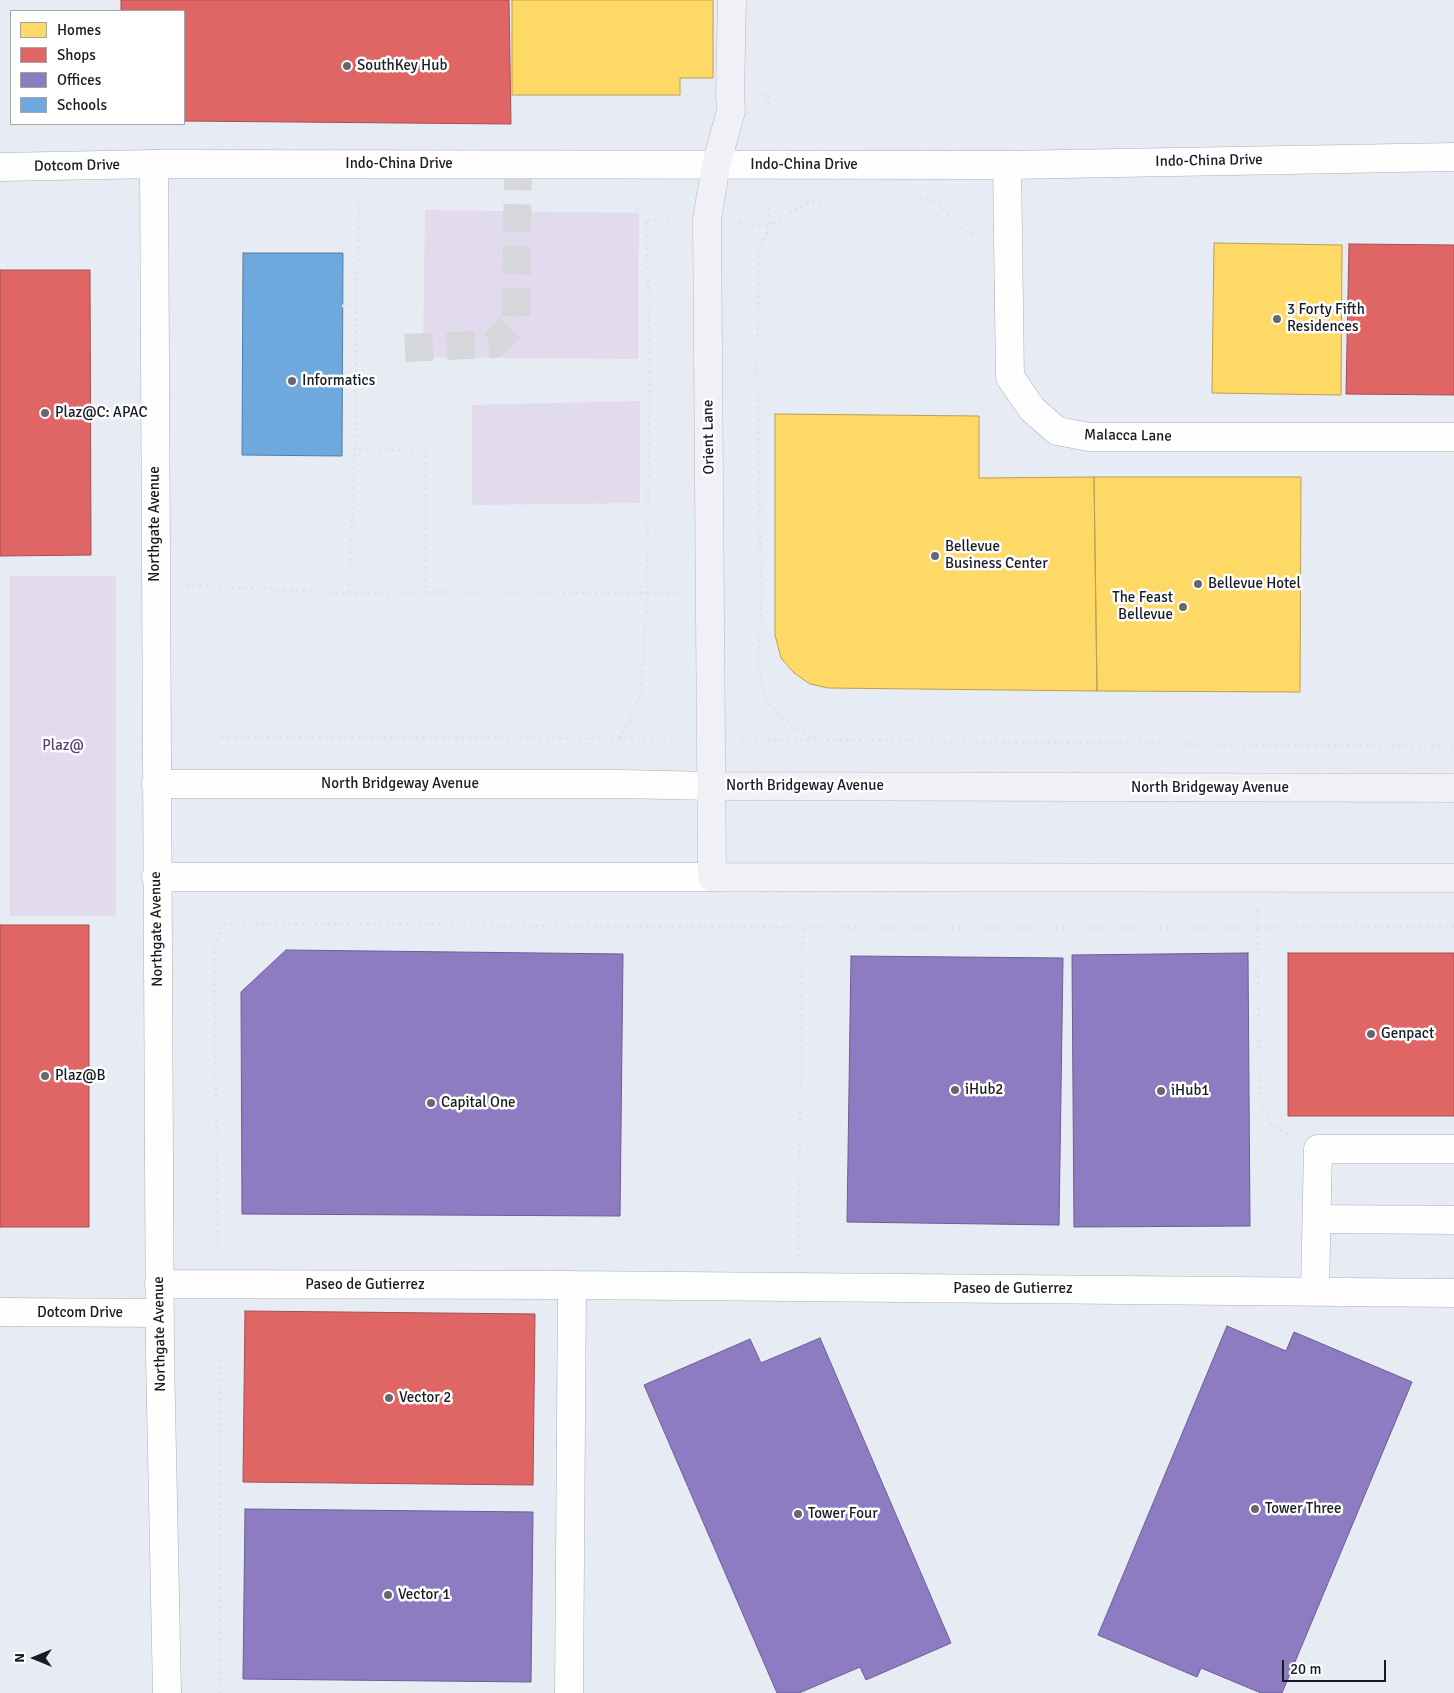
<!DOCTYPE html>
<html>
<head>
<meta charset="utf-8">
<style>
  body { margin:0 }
  #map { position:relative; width:1454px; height:1693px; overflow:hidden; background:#f7f8fb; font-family:Signika,sans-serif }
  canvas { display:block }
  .legend { position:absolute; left:10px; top:10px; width:175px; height:115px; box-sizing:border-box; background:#fff; border:1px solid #a3a4a7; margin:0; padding:6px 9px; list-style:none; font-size:15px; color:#181b24 }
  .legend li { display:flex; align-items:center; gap:10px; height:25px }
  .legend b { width:25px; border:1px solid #a3a4a7 }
  .north { position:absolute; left:10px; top:1633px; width:50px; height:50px; -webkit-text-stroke:4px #fff; paint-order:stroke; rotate:270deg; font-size:14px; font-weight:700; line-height:20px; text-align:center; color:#181b24 }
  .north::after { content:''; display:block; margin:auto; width:18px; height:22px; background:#181b24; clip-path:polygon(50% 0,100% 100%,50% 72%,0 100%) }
  .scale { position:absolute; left:1282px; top:1660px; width:104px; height:22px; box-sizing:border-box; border:2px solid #181b24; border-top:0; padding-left:6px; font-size:15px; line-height:18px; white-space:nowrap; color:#181b24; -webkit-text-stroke:4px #fff; paint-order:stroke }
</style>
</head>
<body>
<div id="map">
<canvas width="1454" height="1693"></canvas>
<ul class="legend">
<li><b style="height:14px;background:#ffd966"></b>Homes</li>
<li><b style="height:14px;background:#e06666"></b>Shops</li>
<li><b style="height:14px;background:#8e7cc3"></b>Offices</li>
<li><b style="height:14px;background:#6fa8dc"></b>Schools</li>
</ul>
<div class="north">N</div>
<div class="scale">20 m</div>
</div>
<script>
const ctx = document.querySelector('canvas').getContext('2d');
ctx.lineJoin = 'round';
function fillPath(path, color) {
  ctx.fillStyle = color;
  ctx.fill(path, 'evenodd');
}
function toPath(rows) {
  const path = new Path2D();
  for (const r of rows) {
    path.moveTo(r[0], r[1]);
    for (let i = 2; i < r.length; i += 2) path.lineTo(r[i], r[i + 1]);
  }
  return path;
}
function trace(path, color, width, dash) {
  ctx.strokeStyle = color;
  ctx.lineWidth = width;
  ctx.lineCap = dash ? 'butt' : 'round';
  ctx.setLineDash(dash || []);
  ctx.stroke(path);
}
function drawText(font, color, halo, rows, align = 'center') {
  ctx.font = font + ' Signika,sans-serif';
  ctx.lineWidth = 5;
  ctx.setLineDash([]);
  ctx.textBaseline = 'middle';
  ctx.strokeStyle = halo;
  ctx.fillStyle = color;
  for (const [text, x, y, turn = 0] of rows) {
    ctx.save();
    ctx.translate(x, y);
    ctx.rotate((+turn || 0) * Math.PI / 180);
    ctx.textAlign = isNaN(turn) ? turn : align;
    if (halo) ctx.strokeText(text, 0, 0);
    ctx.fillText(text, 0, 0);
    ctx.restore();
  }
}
const built = toPath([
  [0,0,1454,0,1454,1693,0,1693],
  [11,11,184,11,184,124,11,124]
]);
const green = toPath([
  [425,210,639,213,638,359,423,357],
  [640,401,640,503,472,505,472,405],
  [10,576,116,576,116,916,10,916]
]);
const homes = toPath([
  [512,0,713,0,713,78,680,78,680,95,512,95,512,0],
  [1214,243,1342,245,1341,395,1212,393,1214,243],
  [775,414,979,416,979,478,1094,477,1097,691,828,688,810,684,794,673,781,658,775,635,775,414],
  [1094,477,1301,477,1300,692,1097,691,1094,477]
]);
const shops = toPath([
  [121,0,509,0,511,124,184,121,184,11,121,11,121,0],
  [1349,244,1454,245,1454,395,1346,394,1349,244],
  [0,270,90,270,91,555,0,556,0,270],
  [0,925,89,925,89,1227,0,1227,0,925],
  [1288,953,1454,953,1454,1116,1288,1116,1288,953],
  [245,1311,535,1314,533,1485,243,1482,245,1311]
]);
const offices = toPath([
  [286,950,623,954,620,1216,242,1214,241,992,286,950],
  [1248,953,1250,1226,1074,1227,1072,955,1248,953],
  [851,956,1063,958,1059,1225,847,1222,851,956],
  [1227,1326,1286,1351,1294,1332,1412,1382,1282,1693,1261,1693,1201,1668,1197,1677,1098,1635,1227,1326],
  [820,1338,951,1643,866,1680,860,1667,799,1693,777,1693,644,1385,750,1339,761,1363,820,1338],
  [245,1509,533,1512,531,1682,243,1679,245,1509]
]);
const schools = toPath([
  [243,253,343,253,342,456,242,455,243,253]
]);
const minorTunnel = toPath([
  [405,348,494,344,516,322,518,164]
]);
const path = toPath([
  [762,95,768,95,768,133],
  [360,194,356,305,355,450,426,451,426,592,680,593],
  [920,198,937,202,964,232,978,233],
  [739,223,769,226,768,197],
  [342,306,356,305],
  [186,585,349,593,426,592],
  [349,593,355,450],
  [221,737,678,739],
  [620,739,641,694,647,593,650,346,646,219,675,219],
  [742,739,1454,747],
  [816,740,793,727,780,717,769,704,762,690,759,664,761,593,757,363,759,252,769,226,805,204,827,199],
  [1258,910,1259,1100,1271,1125,1291,1136],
  [218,1246,214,949,223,923,861,928,1258,928,1454,926],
  [798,1257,803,928],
  [220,1693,221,1355]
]);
const minor = toPath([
  [154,164,160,1356,167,1693],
  [1007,165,1010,377,1032,409,1057,431,1089,437,1454,437],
  [0,167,154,164,1007,165,1454,157],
  [156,784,620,784,712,786],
  [156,877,712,877],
  [1317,1219,1454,1220],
  [159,1284,572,1285,1454,1293],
  [1315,1291,1318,1149,1454,1149],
  [0,1312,160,1313],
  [569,1693,572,1285]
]);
const major = toPath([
  [732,0,730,95,731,111,716,165,707,219,712,877,1454,878],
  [712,786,1454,788]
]);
const markers = [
  [347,66,5,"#66686f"],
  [1277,319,5,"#66686f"],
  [292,381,5,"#66686f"],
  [45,413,5,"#66686f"],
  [935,556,5,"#66686f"],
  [1198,584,5,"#66686f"],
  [1183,607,5,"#66686f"],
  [1371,1034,5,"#66686f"],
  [45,1076,5,"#66686f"],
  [955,1090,5,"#66686f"],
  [1161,1091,5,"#66686f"],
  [431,1103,5,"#66686f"],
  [389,1398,5,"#66686f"],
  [1255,1509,5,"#66686f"],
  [798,1514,5,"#66686f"],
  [388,1595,5,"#66686f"]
];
const poiNames = [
  ["SouthKey Hub",357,66],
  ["3 Forty Fifth",1287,310],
  ["Residences",1287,327],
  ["Informatics",302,381],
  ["Plaz@C: APAC",55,413],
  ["Bellevue",945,547],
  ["Business Center",945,564],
  ["Bellevue Hotel",1208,584],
  ["The Feast",1173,598,"right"],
  ["Bellevue",1173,615,"right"],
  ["Genpact",1381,1034],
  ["Plaz@B",55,1076],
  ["iHub2",965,1090],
  ["iHub1",1171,1091],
  ["Capital One",441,1103],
  ["Vector 2",399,1398],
  ["Tower Three",1265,1509],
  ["Tower Four",808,1514],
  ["Vector 1",398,1595]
];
const streetNames = [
  ["Indo-China Drive",1209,161,-1],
  ["Indo-China Drive",399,164],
  ["Indo-China Drive",804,165],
  ["Dotcom Drive",77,166,-1],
  ["Malacca Lane",1128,436,1],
  ["Orient Lane",709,437,-91],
  ["Northgate Avenue",155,524,-90],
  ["North Bridgeway Avenue",400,784],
  ["North Bridgeway Avenue",805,786],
  ["North Bridgeway Avenue",1210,788],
  ["Northgate Avenue",157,929,-91],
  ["Paseo de Gutierrez",365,1285],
  ["Paseo de Gutierrez",1013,1289],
  ["Dotcom Drive",80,1313],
  ["Northgate Avenue",160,1334,-91]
];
const parkNames = [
  ["Plaz@",63,746]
];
fillPath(built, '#e7ebf3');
fillPath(green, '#e2daed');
fillPath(homes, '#ffd966');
trace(homes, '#baa052', 1);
fillPath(shops, '#e06666');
trace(shops, '#a45052', 1);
fillPath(offices, '#8e7cc3');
trace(offices, '#6b5f93', 1);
fillPath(schools, '#6fa8dc');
trace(schools, '#557ea5', 1);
trace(minorTunnel, '#d6d7db', 28, [28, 14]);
trace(minor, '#adafb5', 29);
trace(major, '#bab9c5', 29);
trace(path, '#e2e3e4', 3, [2.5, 4]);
trace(minor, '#fefefe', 28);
trace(major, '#f1f0f6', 28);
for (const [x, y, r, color] of markers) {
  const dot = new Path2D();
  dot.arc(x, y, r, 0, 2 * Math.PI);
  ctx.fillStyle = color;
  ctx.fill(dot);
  trace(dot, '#fff', 2);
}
drawText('15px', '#181b24', '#fff', poiNames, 'left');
drawText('15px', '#181b24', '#fff', streetNames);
drawText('15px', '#5d4275', '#fff', parkNames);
</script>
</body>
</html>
